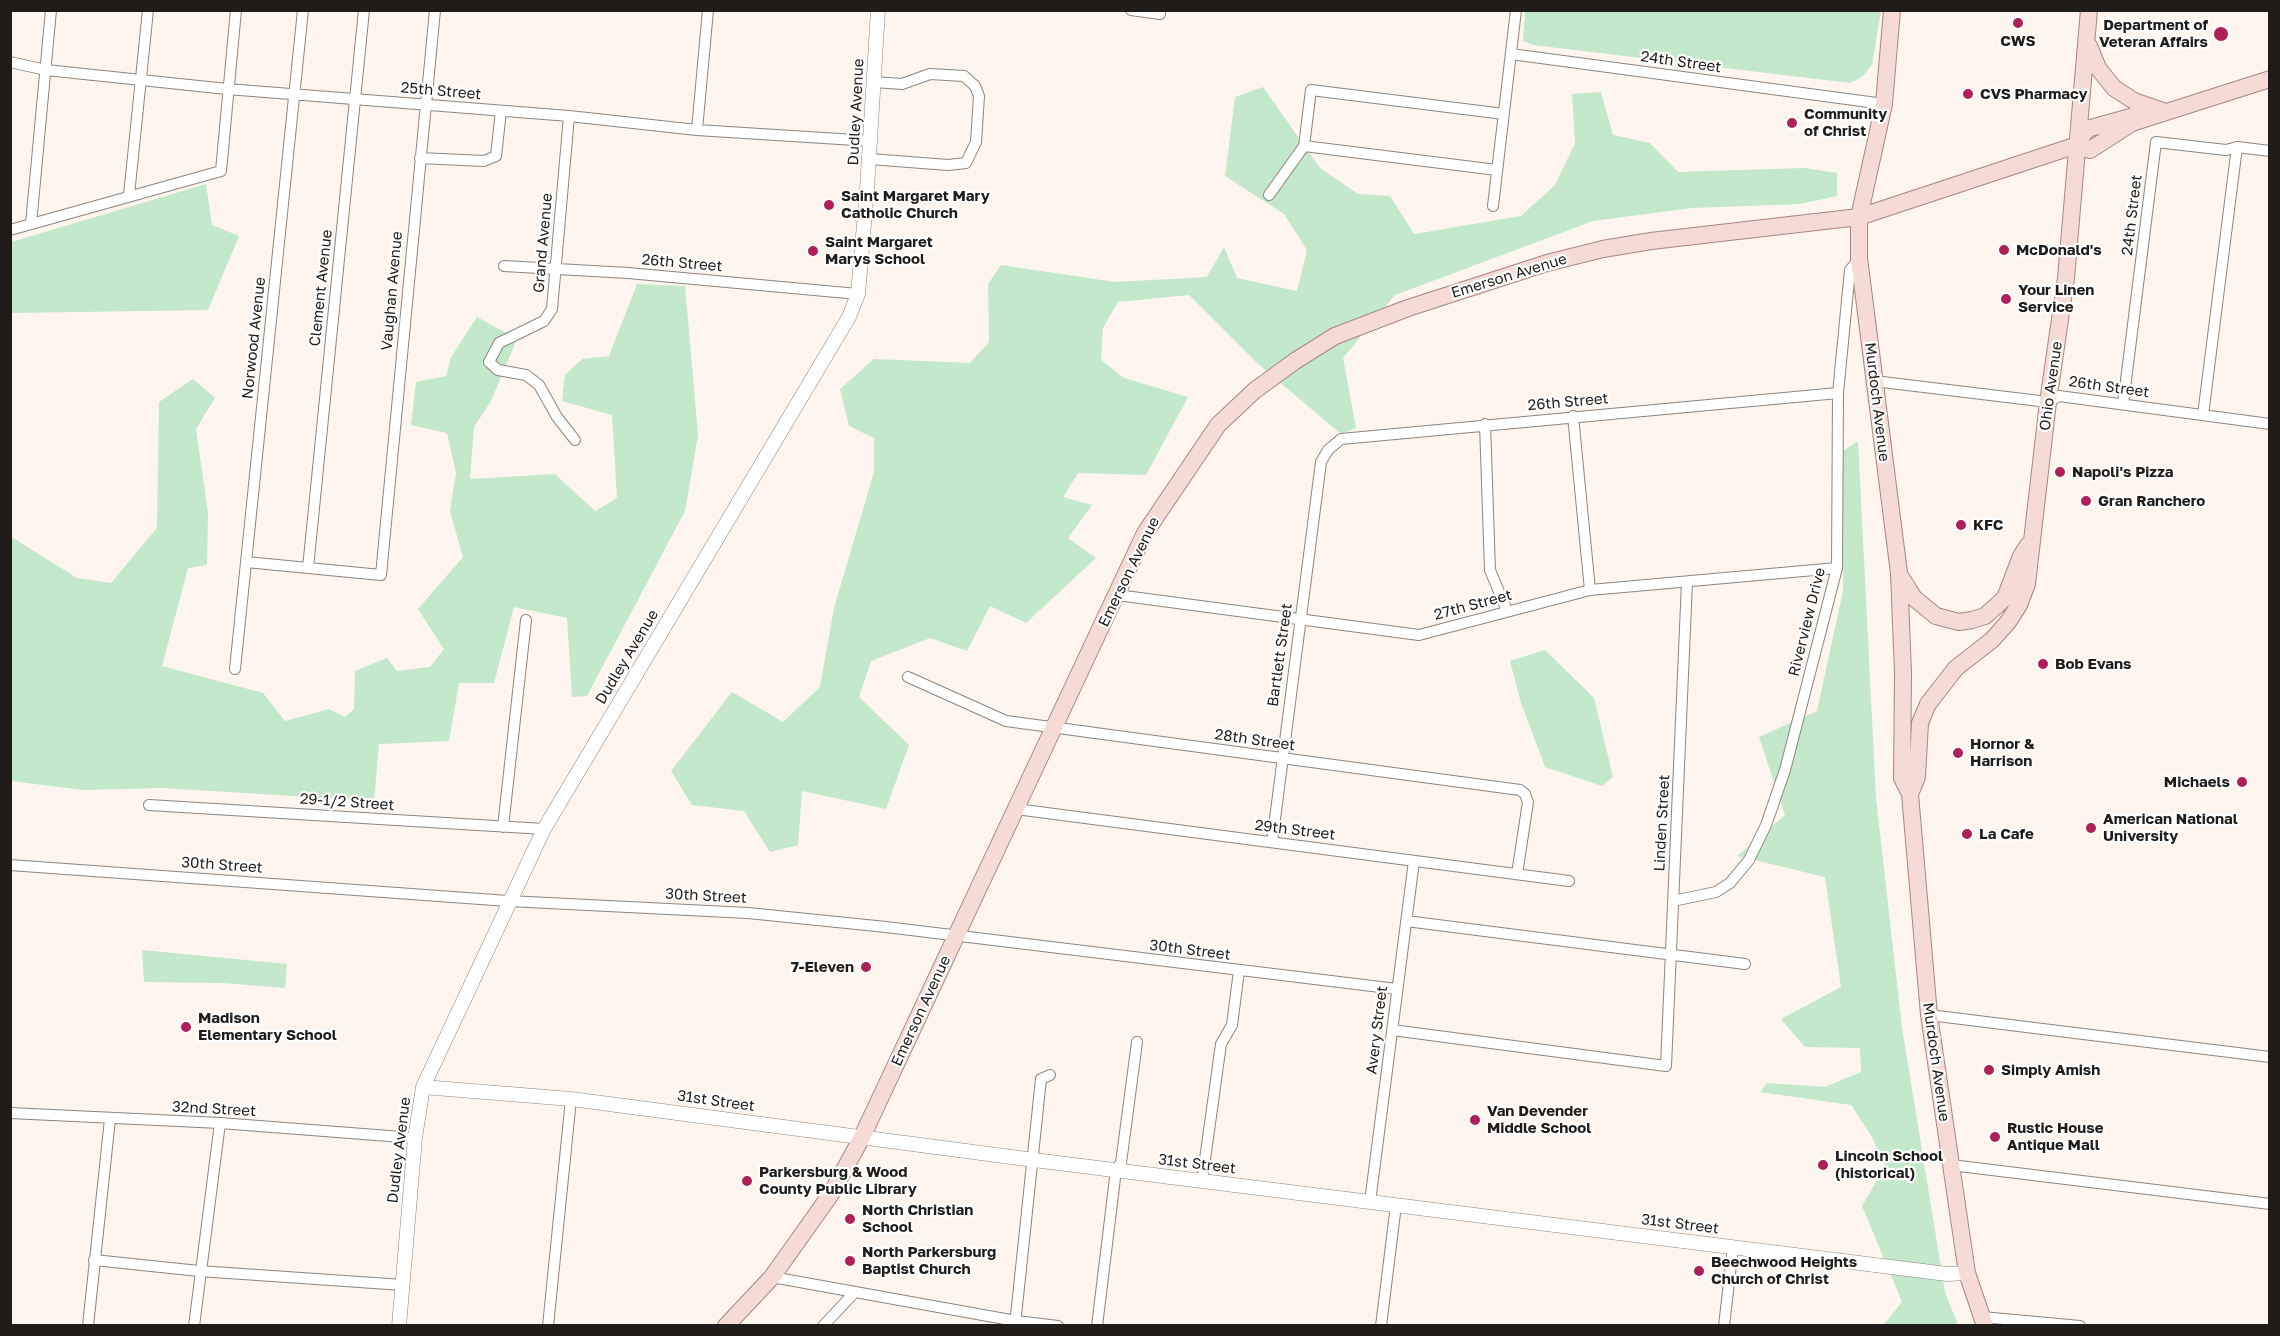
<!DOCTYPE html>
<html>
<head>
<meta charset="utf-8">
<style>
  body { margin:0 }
  #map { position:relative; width:2280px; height:1336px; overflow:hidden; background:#fdf5ee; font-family:"Golos Text",sans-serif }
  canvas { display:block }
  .frame { position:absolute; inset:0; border:12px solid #1f1c1a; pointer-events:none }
</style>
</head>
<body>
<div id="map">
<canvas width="2280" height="1336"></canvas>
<div class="frame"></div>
</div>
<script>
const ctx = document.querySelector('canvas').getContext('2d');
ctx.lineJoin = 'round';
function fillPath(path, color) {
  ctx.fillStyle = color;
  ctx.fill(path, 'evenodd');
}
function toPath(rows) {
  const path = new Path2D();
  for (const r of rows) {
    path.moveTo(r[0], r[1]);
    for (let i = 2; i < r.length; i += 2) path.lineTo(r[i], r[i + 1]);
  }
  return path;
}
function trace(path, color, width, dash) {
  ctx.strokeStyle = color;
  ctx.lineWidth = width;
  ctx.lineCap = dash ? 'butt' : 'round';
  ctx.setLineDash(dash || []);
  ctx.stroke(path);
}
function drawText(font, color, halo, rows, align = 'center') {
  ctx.font = font + ' "Golos Text",sans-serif';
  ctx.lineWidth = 4.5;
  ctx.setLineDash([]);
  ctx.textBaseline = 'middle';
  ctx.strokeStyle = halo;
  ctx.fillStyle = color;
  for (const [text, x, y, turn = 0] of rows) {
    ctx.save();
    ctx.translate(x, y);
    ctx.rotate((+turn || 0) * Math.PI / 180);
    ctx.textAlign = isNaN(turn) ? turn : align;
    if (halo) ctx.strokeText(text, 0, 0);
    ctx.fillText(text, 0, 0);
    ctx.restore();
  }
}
const green = toPath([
  [1525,11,1526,10,1881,11,1872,65,1862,77,1850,83,1533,45,1523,41],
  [1263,87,1320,168,1358,194,1390,196,1414,234,1521,216,1555,185,1575,143,1572,94,1601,92,1613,135,1650,143,1678,172,1804,168,1837,173,1837,196,1800,204,1692,208,1593,221,1395,295,1343,358,1356,428,1341,434,1258,364,1189,295,1118,302,1103,328,1101,360,1124,378,1188,397,1146,475,1078,473,1063,497,1092,505,1068,538,1096,558,1026,623,990,606,967,651,930,638,871,661,859,697,909,745,886,809,802,791,798,845,770,852,744,811,692,805,671,771,732,692,783,722,820,687,834,608,874,472,874,438,849,426,840,389,874,359,970,363,989,342,988,284,1001,265,1115,282,1207,277,1224,247,1237,278,1297,291,1307,250,1284,214,1225,176,1235,97],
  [206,184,212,225,239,236,208,310,11,313,11,242],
  [637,284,685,286,698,435,685,511,587,696,572,697,567,618,514,607,494,683,459,683,449,741,379,744,374,801,162,788,83,790,11,781,10,536,77,578,111,583,157,528,159,402,193,379,215,398,196,429,208,512,207,565,188,568,162,666,263,693,285,721,329,709,345,717,354,709,355,671,387,658,397,671,430,667,444,649,418,609,463,557,450,511,456,473,447,433,411,425,416,382,446,376,451,357,477,317,517,339,491,401,474,427,470,479,555,474,595,511,617,498,612,415,562,401,565,375,582,359,609,356],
  [1858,441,1876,798,1902,1028,1945,1292,1958,1325,1883,1325,1902,1302,1862,1206,1885,1166,1872,1137,1851,1105,1760,1092,1767,1083,1825,1087,1861,1072,1860,1048,1805,1047,1781,1019,1841,987,1825,877,1737,856,1785,815,1759,737,1817,711,1843,591,1843,451],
  [1545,650,1594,698,1613,777,1602,786,1545,767,1521,703,1510,661],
  [142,950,287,964,285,988,223,983,144,982]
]);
const minor = toPath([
  [1131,10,1160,14,1160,10],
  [1511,54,1884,104],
  [10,62,46,70,227,89,569,116,697,130,871,141],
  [569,116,552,309,544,321,499,343,489,362,498,370,526,375,539,385,557,417,575,440],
  [697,130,708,10],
  [1304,146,1497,170],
  [420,158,484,161,496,156,501,111],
  [870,159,948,165,966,163,976,142,979,96,975,86,964,76,930,74,902,84,874,82],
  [129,195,148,10],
  [1269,195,1304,146,1311,90,1504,114],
  [1493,206,1516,10],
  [31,224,51,10],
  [10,230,221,171,236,10],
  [504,266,628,273,858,294],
  [1874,381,2048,402,2059,396,2270,424],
  [2123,404,2156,142,2226,150,2237,147,2270,151],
  [2203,415,2237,147],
  [1573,416,1590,590],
  [1485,424,1490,570,1507,611],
  [246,562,381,575,435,10],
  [308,568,364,10],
  [1117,595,1419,635,1590,590,1837,568],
  [235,669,303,10],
  [908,677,1006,721,1520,790,1525,794,1528,802,1517,874],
  [149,805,544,829],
  [1016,809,1569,881],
  [503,827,526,620],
  [1272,842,1321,462,1328,450,1341,439,1838,393],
  [10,865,508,901,748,913,886,927,1397,989],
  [1673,901,1716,892,1730,883,1749,860,1766,825,1785,770,1837,568,1838,393,1850,270,1859,259],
  [1406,921,1745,964],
  [1929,1015,2270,1057],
  [1392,1030,1666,1066,1687,582],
  [10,1113,220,1123,415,1138],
  [1951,1165,2270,1204],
  [1202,1181,1221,1044,1232,1025,1239,971],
  [1370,1202,1414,861],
  [94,1260,199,1271,403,1285],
  [772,1277,1016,1321,1058,1326],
  [1982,1317,2080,1326],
  [1015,1325,1041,1079,1050,1075],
  [88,1326,110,1119],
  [194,1326,220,1123],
  [548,1326,571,1099],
  [823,1326,855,1292],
  [1097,1326,1116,1170,1121,1163,1137,1042],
  [1381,1326,1396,1205],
  [1724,1326,1733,1247]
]);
const tertiary = toPath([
  [423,1087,571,1099,1034,1160,1947,1274,1967,1273],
  [399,1326,415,1138,423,1087,544,829,849,317,858,294,867,189,878,10]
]);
const primary = toPath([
  [1892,10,1884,104,1859,217,1859,258,1899,573,1903,673,1902,778,1910,794,1929,1015,1967,1273,1985,1326],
  [2089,46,2098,68,2114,88,2134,101,2163,111],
  [2077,144,2087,129,2134,116],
  [2077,145,2090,150,2132,123,2270,79],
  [1899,574,1914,598,1936,616,1959,622,1972,620,1985,616,2005,598,2021,556,2028,545],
  [1910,794,1917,777,1920,723,1928,704,1956,668,1992,640,2008,622,2019,605,2027,584,2048,402,2066,278,2089,10],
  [726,1326,772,1277,831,1194,861,1139,1145,533,1218,425,1254,391,1295,361,1335,336,1408,308,1547,263,1603,249,1651,241,1859,217,2077,145]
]);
const markers = [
  [2018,23,6,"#ae2058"],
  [2221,34,8,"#ae2058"],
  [1968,94,6,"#ae2058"],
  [1792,123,6,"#ae2058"],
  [829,205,6,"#ae2058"],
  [2004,250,6,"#ae2058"],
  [813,251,6,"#ae2058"],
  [2006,299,6,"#ae2058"],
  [2060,472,6,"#ae2058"],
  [2086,501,6,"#ae2058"],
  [1961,525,6,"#ae2058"],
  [2043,664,6,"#ae2058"],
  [1958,753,6,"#ae2058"],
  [2242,782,6,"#ae2058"],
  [2091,828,6,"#ae2058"],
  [1967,834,6,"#ae2058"],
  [866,967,6,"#ae2058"],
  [186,1027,6,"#ae2058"],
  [1989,1070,6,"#ae2058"],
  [1475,1120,6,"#ae2058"],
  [1995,1137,6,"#ae2058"],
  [1823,1165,6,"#ae2058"],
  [747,1181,6,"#ae2058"],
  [850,1219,6,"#ae2058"],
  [850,1261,6,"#ae2058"],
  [1699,1271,6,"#ae2058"]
];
const poiNames = [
  ["Department of",2208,25,"right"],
  ["Veteran Affairs",2208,42,"right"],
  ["CWS",2018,41,"center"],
  ["CVS Pharmacy",1980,94],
  ["Community",1804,114],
  ["of Christ",1804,131],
  ["Saint Margaret Mary",841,196],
  ["Catholic Church",841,213],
  ["Saint Margaret",825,242],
  ["Marys School",825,259],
  ["McDonald's",2016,250],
  ["Your Linen",2018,290],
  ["Service",2018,307],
  ["Napoli's Pizza",2072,472],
  ["Gran Ranchero",2098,501],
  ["KFC",1973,525],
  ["Bob Evans",2055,664],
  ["Hornor &",1970,744],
  ["Harrison",1970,761],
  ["Michaels",2230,782,"right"],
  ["American National",2103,819],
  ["University",2103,836],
  ["La Cafe",1979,834],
  ["7-Eleven",854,967,"right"],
  ["Madison",198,1018],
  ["Elementary School",198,1035],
  ["Simply Amish",2001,1070],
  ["Van Devender",1487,1111],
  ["Middle School",1487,1128],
  ["Rustic House",2007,1128],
  ["Antique Mall",2007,1145],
  ["Lincoln School",1835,1156],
  ["(historical)",1835,1173],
  ["Parkersburg & Wood",759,1172],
  ["County Public Library",759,1189],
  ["North Christian",862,1210],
  ["School",862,1227],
  ["North Parkersburg",862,1252],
  ["Baptist Church",862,1269],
  ["Beechwood Heights",1711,1262],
  ["Church of Christ",1711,1279]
];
const streetNames = [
  ["24th Street",1681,62,8],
  ["25th Street",441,91,5],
  ["Dudley Avenue",856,112,-87],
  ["24th Street",2132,215,-83],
  ["Grand Avenue",543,243,-85],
  ["26th Street",682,263,5],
  ["Emerson Avenue",1509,276,-17],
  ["Clement Avenue",321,288,-84],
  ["Vaughan Avenue",392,291,-85],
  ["Norwood Avenue",254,338,-84],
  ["Ohio Avenue",2051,386,-82],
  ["26th Street",2109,387,8],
  ["26th Street",1568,402,-5],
  ["Murdoch Avenue",1877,402,83],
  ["Emerson Avenue",1129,572,-64],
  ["27th Street",1473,605,-15],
  ["Riverview Drive",1807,622,-76],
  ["Bartlett Street",1280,655,-82],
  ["Dudley Avenue",627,657,-59],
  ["28th Street",1255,740,8],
  ["29-1/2 Street",347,802,4],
  ["Linden Street",1662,823,-87],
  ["29th Street",1295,830,7],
  ["30th Street",222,865,4],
  ["30th Street",706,896,3],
  ["30th Street",1190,950,7],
  ["Emerson Avenue",921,1011,-65],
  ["Avery Street",1377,1030,-83],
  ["Murdoch Avenue",1936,1062,82],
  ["31st Street",716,1101,8],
  ["32nd Street",214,1109,3],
  ["Dudley Avenue",399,1150,-83],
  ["31st Street",1197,1164,7],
  ["31st Street",1680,1224,7]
];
fillPath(green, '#c3e8ca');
trace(minor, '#8d857f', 12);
trace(tertiary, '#8d857f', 15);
trace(primary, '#a78780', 18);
trace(minor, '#fff', 10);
trace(tertiary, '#fff', 14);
trace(primary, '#f6dad4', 16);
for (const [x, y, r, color] of markers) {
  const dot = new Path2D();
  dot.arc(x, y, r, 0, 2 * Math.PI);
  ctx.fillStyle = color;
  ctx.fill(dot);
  trace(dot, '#fff', 2);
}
drawText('bold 15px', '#1f1c1a', '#fff', poiNames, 'left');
drawText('15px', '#1f1c1a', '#fff', streetNames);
</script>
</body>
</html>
